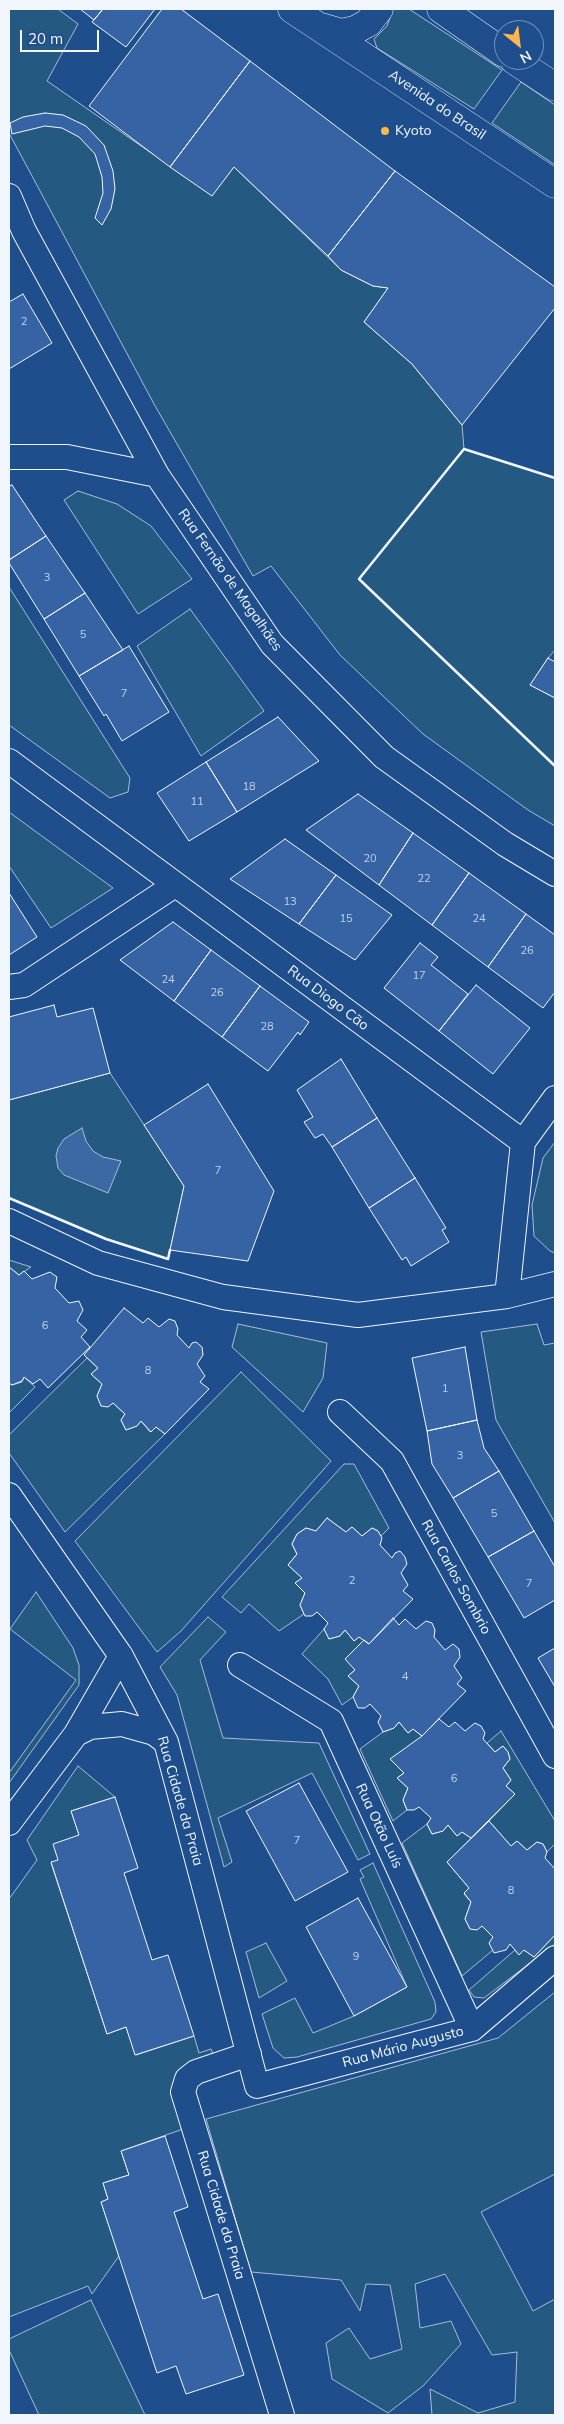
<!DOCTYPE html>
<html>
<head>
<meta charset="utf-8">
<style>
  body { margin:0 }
  #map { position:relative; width:564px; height:2424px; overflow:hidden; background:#1f4e8c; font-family:Mulish,sans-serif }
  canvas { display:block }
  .frame { position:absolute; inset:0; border:10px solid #f2f6ff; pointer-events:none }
  .north { position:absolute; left:494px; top:20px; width:50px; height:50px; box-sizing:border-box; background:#1f4e8c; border:1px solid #7391ba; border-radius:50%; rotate:151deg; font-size:14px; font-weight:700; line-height:20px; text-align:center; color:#f2f6ff }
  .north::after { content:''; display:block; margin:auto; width:18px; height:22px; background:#ffb74d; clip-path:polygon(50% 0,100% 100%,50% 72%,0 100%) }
  .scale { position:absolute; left:20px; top:30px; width:79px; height:22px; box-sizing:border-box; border:2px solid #f2f6ff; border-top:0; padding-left:6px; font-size:15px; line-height:18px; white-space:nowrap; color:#f2f6ff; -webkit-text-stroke:4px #1f4e8c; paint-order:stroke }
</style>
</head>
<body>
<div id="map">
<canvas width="564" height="2424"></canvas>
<div class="frame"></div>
<div class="north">N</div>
<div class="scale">20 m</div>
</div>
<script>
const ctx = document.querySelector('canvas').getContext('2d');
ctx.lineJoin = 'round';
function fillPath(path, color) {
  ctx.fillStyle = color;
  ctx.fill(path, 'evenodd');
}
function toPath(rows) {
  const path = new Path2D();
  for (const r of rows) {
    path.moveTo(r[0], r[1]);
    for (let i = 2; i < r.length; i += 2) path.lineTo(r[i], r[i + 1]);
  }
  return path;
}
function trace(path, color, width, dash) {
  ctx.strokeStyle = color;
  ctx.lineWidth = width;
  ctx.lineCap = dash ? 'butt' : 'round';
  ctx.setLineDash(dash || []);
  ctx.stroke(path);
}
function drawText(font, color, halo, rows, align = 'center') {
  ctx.font = font + ' Mulish,sans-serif';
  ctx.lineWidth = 4;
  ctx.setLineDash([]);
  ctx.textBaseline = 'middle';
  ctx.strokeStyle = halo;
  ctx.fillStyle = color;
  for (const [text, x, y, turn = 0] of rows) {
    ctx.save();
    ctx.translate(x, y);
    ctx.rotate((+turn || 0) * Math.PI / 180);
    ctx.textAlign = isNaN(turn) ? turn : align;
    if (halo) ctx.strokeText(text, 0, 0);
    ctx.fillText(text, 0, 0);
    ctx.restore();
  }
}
const green = toPath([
  [9,9,58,9,78,24,47,81,212,195,234,167,341,270,373,286,388,288,364,322,412,364,462,425,464,449,555,478,555,650,548,658,530,685,555,698,555,826,528,810,423,734,340,655,271,566,253,576,154,404,9,133,9,9],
  [393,9,409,9,502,70,474,109,377,48,374,39,387,26,393,9],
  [521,82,555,105,555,165,492,123,521,82],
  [78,491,117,504,151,526,192,579,138,614,64,500,78,491],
  [9,587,130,778,128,792,110,798,9,725,9,587],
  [190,609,264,711,201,756,137,646,190,609],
  [9,812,113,888,51,928,9,866,9,812],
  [110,1073,184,1186,168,1259,106,1239,9,1198,9,1100,110,1073],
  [555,1142,555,1253,550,1251,534,1236,532,1205,543,1158,555,1142],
  [9,1260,31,1267,19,1275,9,1267,9,1260],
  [238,1324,327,1343,323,1378,303,1412,232,1347,238,1324],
  [537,1324,544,1345,555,1343,555,1523,496,1420,481,1332,537,1324],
  [87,1358,98,1368,91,1374,102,1384,97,1396,102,1406,113,1403,125,1414,121,1420,126,1430,137,1426,141,1421,150,1432,156,1427,165,1434,65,1532,9,1453,9,1435,87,1358],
  [241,1372,331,1461,181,1631,157,1652,75,1541,241,1372],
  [24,1377,35,1387,9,1413,9,1383,12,1385,22,1382,24,1377],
  [344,1464,354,1464,389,1528,381,1536,378,1531,372,1528,362,1536,352,1527,346,1532,327,1518,316,1531,306,1528,297,1534,292,1544,297,1554,288,1565,302,1578,295,1583,305,1593,300,1605,304,1614,279,1631,249,1604,241,1613,222,1597,344,1464],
  [36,1592,73,1648,79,1665,79,1685,9,1783,9,1773,76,1680,10,1629,36,1592],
  [208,1617,226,1632,200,1660,223,1738,319,1743,370,1854,358,1860,312,1773,218,1818,232,1862,224,1867,177,1695,160,1667,208,1617],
  [324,1629,329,1639,340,1636,345,1630,354,1641,359,1637,364,1640,355,1670,348,1676,359,1686,353,1697,342,1705,328,1679,302,1654,324,1629],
  [399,1722,408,1733,413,1729,422,1736,404,1773,397,1778,408,1788,403,1800,407,1810,393,1821,360,1749,383,1732,394,1728,399,1722],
  [501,1731,555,1821,555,1844,547,1852,543,1844,537,1842,527,1850,517,1841,511,1846,489,1821,515,1794,506,1786,511,1780,503,1768,510,1759,508,1752,503,1746,495,1752,487,1743,501,1731],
  [78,1766,115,1797,71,1811,79,1835,58,1860,51,1863,107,2034,126,2027,136,2055,194,2036,199,2053,211,2049,215,2059,191,2068,183,2129,121,2151,129,2175,103,2183,108,2199,101,2202,119,2256,92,2294,88,2286,9,2317,9,1899,37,1860,27,1840,78,1766],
  [427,1824,432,1834,443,1831,448,1825,457,1836,462,1832,471,1838,447,1862,469,1888,464,1894,471,1902,465,1919,470,1929,477,1929,482,1926,493,1937,493,1950,462,1976,402,1843,427,1824],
  [373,1863,435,2002,436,2012,431,2019,297,2057,284,2058,273,2048,262,2014,295,1998,313,2033,354,2016,407,1987,360,1879,364,1877,360,1870,373,1863],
  [555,1935,555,1944,484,1998,474,1997,469,1990,515,1950,519,1955,524,1950,534,1957,555,1935],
  [266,1943,287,1981,259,1998,246,1952,266,1943],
  [555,1992,555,2174,481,2212,533,2311,555,2299,555,2415,432,2415,430,2389,478,2413,515,2402,517,2352,492,2355,445,2274,415,2284,420,2328,451,2321,461,2344,423,2386,388,2413,332,2379,326,2343,349,2328,370,2359,402,2349,390,2285,366,2284,360,2311,341,2280,251,2272,206,2119,498,2038,555,1992],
  [91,2300,145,2415,39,2415,9,2350,9,2339,91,2300]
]);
const water = toPath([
  [82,1128,86,1141,93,1151,103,1157,121,1161,108,1193,64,1175,58,1168,56,1156,58,1148,64,1139,82,1128]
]);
const building = toPath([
  [80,9,103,9,94,20,80,9],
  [103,9,155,9,126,47,92,22,103,9],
  [162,9,181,9,250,61,170,167,89,106,162,9],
  [250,61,395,171,328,256,234,167,212,196,170,167,250,61],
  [45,113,63,115,86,126,104,145,113,171,115,189,111,209,102,225,95,218,103,193,102,177,95,154,79,137,62,128,45,126,12,134,10,123,23,117,45,113],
  [395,171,555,287,555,308,462,425,412,364,364,322,388,288,373,286,341,270,328,256,395,171],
  [23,294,52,343,9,369,9,302,23,294],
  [12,485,46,536,9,560,9,486,12,485],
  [46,536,85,593,44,619,9,563,9,560,46,536],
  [85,593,123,650,79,676,44,619,85,593],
  [129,646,169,712,122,741,106,714,104,716,79,676,129,646],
  [548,658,555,662,555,698,530,685,548,658],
  [278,717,319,761,237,812,206,762,278,717],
  [206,762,237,812,189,841,157,793,206,762],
  [358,794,413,833,379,885,306,830,358,794],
  [413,833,469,873,432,925,379,885,413,833],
  [285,839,336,875,299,924,230,879,285,839],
  [469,873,526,914,488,967,432,925,469,873],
  [336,875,392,915,355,960,299,924,336,875],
  [9,893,37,937,9,955,9,893],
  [526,914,555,935,555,992,543,1008,488,967,526,914],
  [173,922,211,950,174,1001,120,960,173,922],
  [420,943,438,957,431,965,468,994,439,1031,384,988,420,943],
  [211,950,260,986,222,1037,174,1001,211,950],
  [476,985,530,1028,493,1074,439,1031,476,985],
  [260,986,309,1022,300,1035,298,1032,268,1071,222,1037,260,986],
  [54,1005,57,1017,93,1008,110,1073,9,1100,9,1017,54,1005],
  [341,1059,377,1118,332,1147,323,1134,315,1138,304,1122,313,1117,297,1090,341,1059],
  [208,1084,274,1191,248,1261,170,1250,184,1186,144,1125,208,1084],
  [377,1118,415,1178,369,1208,332,1147,377,1118],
  [415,1178,446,1228,442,1230,449,1242,411,1266,406,1257,402,1260,369,1208,415,1178],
  [9,1267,19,1275,24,1271,32,1279,50,1272,57,1277,55,1288,69,1303,79,1301,83,1310,77,1321,87,1330,81,1337,90,1347,48,1388,40,1379,33,1384,24,1377,22,1381,12,1385,9,1383,9,1267],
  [124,1308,143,1323,148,1318,159,1327,169,1319,175,1321,178,1329,177,1335,189,1348,192,1343,196,1342,202,1347,203,1355,197,1364,205,1376,200,1382,209,1389,165,1434,156,1427,151,1432,141,1421,137,1426,126,1430,121,1420,125,1414,113,1403,108,1407,101,1406,97,1396,102,1384,91,1374,98,1368,84,1355,124,1308],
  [465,1347,477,1420,427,1431,412,1358,465,1347],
  [477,1420,484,1448,499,1471,453,1498,432,1464,427,1431,477,1420],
  [499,1471,534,1531,488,1557,453,1498,499,1471],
  [327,1518,346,1532,352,1527,362,1536,372,1528,378,1531,382,1538,380,1545,392,1558,395,1553,400,1551,405,1557,407,1564,401,1573,408,1585,403,1591,413,1599,369,1644,359,1637,354,1641,345,1630,340,1636,329,1639,324,1629,328,1623,317,1612,312,1616,305,1616,300,1605,305,1593,295,1583,302,1578,288,1565,297,1554,292,1544,297,1534,306,1528,316,1531,327,1518],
  [534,1531,555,1567,555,1600,524,1618,488,1557,534,1531],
  [393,1618,399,1625,405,1619,416,1629,426,1621,432,1623,435,1630,434,1637,445,1650,453,1644,459,1649,460,1657,454,1666,462,1678,457,1684,466,1691,422,1736,413,1729,408,1733,399,1722,394,1728,383,1732,378,1722,381,1716,370,1704,365,1708,358,1708,353,1697,359,1686,348,1676,355,1670,345,1659,364,1640,369,1644,393,1618],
  [555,1648,555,1687,538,1658,555,1648],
  [439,1719,449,1727,455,1722,465,1731,475,1723,481,1726,485,1733,483,1739,495,1752,503,1746,508,1752,510,1759,503,1768,511,1780,506,1786,515,1794,471,1838,462,1832,457,1836,448,1825,443,1831,432,1834,427,1824,431,1818,419,1807,414,1810,407,1810,403,1800,408,1788,397,1778,404,1773,390,1759,422,1736,439,1719],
  [299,1783,348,1872,295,1901,246,1811,299,1783],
  [115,1797,138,1868,124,1873,152,1960,168,1955,194,2036,135,2055,126,2027,107,2034,51,1862,58,1860,53,1844,79,1835,71,1811,115,1797],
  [489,1821,511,1846,517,1841,527,1850,537,1842,543,1844,547,1852,545,1858,555,1869,555,1935,534,1957,524,1950,519,1955,510,1944,506,1950,494,1953,489,1943,493,1937,482,1926,477,1930,470,1929,465,1919,471,1902,464,1893,469,1888,447,1862,489,1821],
  [358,1898,407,1987,354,2016,306,1927,358,1898],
  [165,2136,188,2207,174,2212,203,2299,218,2294,244,2375,186,2394,176,2366,157,2373,101,2202,108,2199,103,2183,129,2175,121,2151,165,2136]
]);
const street = toPath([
  [9,196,24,231,157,475,272,644,384,757,505,844,555,874],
  [9,457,67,457,157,475],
  [9,761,523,1142,507,1296],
  [9,987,24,985,175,885],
  [523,1142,555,1098],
  [9,1221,98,1263,223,1297,358,1315,507,1296,555,1284],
  [340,1412,392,1461,555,1756],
  [9,1495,121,1656,166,1742,257,2086,472,2029,555,1958],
  [240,1665,331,1721,472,2029],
  [76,1734,90,1727,122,1724,154,1733,166,1742],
  [9,1823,76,1734,121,1656],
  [249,2054,196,2072,187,2079,183,2092,282,2415]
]);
const secondary = toPath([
  [292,9,555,184],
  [441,9,504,53],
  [321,27,341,33,355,30,368,23,379,9],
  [514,60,555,87]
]);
const wall = toPath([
  [555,478,464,449,359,579,555,766],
  [9,1198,106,1239,168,1259,170,1250]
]);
const markers = [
  [385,131,5,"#ffb74d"]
];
const numberNames = [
  ["2",24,322],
  ["3",47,578],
  ["5",83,635],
  ["7",124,694],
  ["18",249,787],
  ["11",197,802],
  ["20",370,859],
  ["22",424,879],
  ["13",290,902],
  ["15",346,919],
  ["24",479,919],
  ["26",527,951],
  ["17",419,976],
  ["24",168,980],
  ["26",217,993],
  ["28",267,1027],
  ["7",218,1171],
  ["6",45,1326],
  ["8",148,1371],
  ["1",445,1389],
  ["3",460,1456],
  ["5",494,1514],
  ["2",352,1581],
  ["7",529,1584],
  ["4",405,1677],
  ["6",454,1779],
  ["7",297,1841],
  ["8",511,1891],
  ["9",356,1957]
];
const streetNames = [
  ["Avenida do Brasil",437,105,34],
  ["Rua Fernão de Magalhães",230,580,55],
  ["Rua Diogo Cão",328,998,37],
  ["Rua Carlos Sombrio",456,1577,61],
  ["Rua Cidade da Praia",180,1801,74],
  ["Rua Otão Luís",379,1826,65],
  ["Rua Mário Augusto",403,2047,-15],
  ["Rua Cidade da Praia",221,2215,73]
];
const poiNames = [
  ["Kyoto",395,131]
];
fillPath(green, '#245a82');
trace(green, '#a8bbd7', 1);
fillPath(water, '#3b69a3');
trace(water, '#a8bbd7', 1);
fillPath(building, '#3563a3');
trace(building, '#f2f6ff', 1);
trace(street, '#f2f6ff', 26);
trace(secondary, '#f2f6ff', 29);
trace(street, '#1f4e8c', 24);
trace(secondary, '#1f4e8c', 28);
trace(wall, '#f2f6ff', 2.5);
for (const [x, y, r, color] of markers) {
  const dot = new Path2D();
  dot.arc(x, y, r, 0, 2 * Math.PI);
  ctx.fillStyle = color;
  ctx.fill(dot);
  trace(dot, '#1f4e8c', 2);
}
drawText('11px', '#c3d1e8', null, numberNames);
drawText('14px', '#f2f6ff', '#1f4e8c', streetNames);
drawText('14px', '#f2f6ff', '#1f4e8c', poiNames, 'left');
</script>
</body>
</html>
